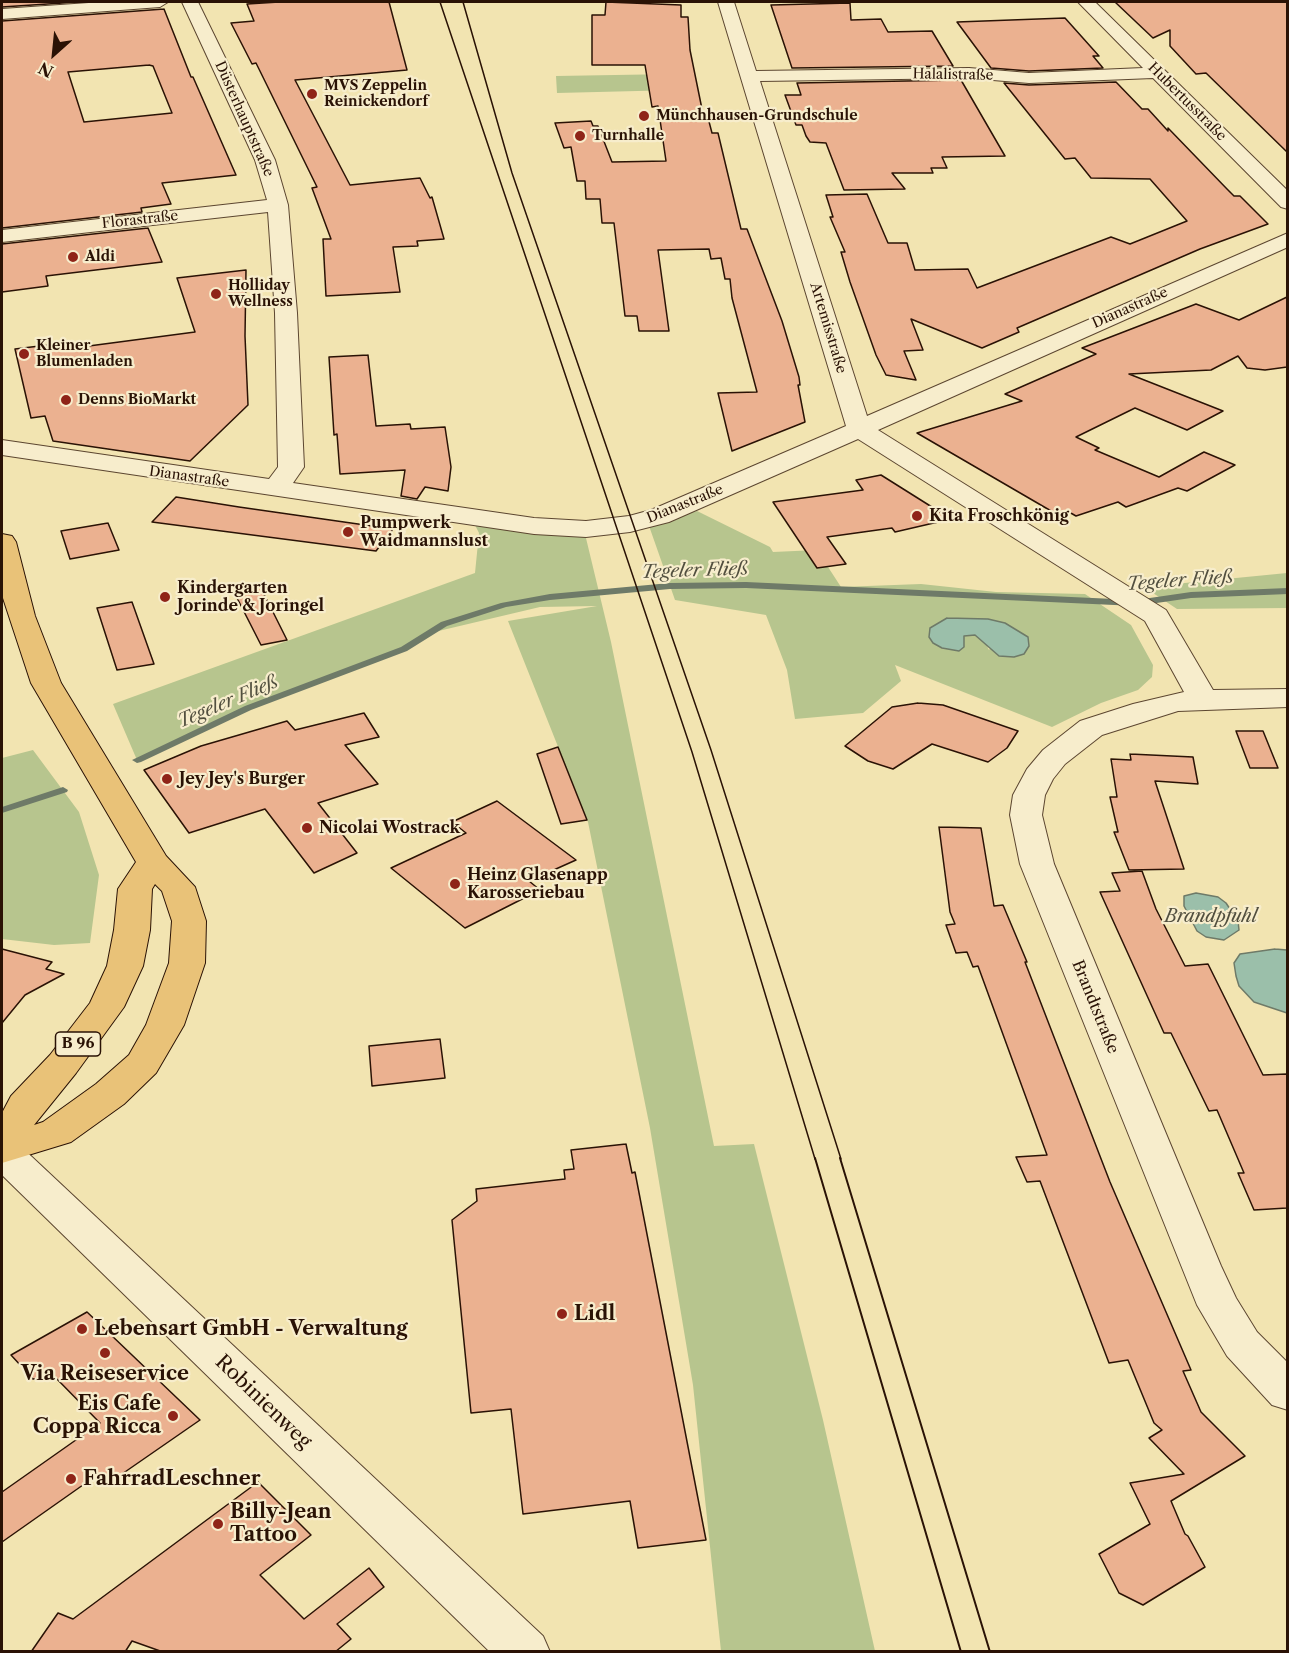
<!DOCTYPE html>
<html>
<head>
<meta charset="utf-8">
<style>
  body { margin:0 }
  #map { position:relative; width:1289px; height:1653px; overflow:hidden; background:#f2e4b1; font-family:"Libre Caslon Text",serif }
  canvas { display:block }
  .frame { position:absolute; inset:0; border:3px solid #2a1205; pointer-events:none }
  .north { position:absolute; left:24px; top:24px; width:60px; height:60px; -webkit-text-stroke:4px #f7edcc; paint-order:stroke; rotate:207deg; font-size:16px; font-weight:700; line-height:24px; text-align:center; color:#2a1205 }
  .north::after { content:''; display:block; margin:auto; width:21px; height:27px; background:#2a1205; clip-path:polygon(50% 0,100% 100%,50% 72%,0 100%) }
</style>
</head>
<body>
<div id="map">
<canvas width="1289" height="1653"></canvas>
<div class="frame"></div>
<div class="north">N</div>
</div>
<script>
const ctx = document.querySelector('canvas').getContext('2d');
ctx.lineJoin = 'round';
function fillPath(path, color) {
  ctx.fillStyle = color;
  ctx.fill(path, 'evenodd');
}
function toPath(rows) {
  const path = new Path2D();
  for (const r of rows) {
    path.moveTo(r[0], r[1]);
    for (let i = 2; i < r.length; i += 2) path.lineTo(r[i], r[i + 1]);
  }
  return path;
}
function trace(path, color, width, dash) {
  ctx.strokeStyle = color;
  ctx.lineWidth = width;
  ctx.lineCap = dash ? 'butt' : 'round';
  ctx.setLineDash(dash || []);
  ctx.stroke(path);
}
function drawText(font, color, halo, rows, align = 'center') {
  ctx.font = font + ' "Libre Caslon Text",serif';
  ctx.lineWidth = 4.5;
  ctx.setLineDash([]);
  ctx.textBaseline = 'middle';
  ctx.strokeStyle = halo;
  ctx.fillStyle = color;
  for (const [text, x, y, turn = 0] of rows) {
    ctx.save();
    ctx.translate(x, y);
    ctx.rotate((+turn || 0) * Math.PI / 180);
    ctx.textAlign = isNaN(turn) ? turn : align;
    if (halo) ctx.strokeText(text, 0, 0);
    ctx.fillText(text, 0, 0);
    ctx.restore();
  }
}
const green = toPath([
  [674,74,678,90,557,93,556,76],
  [697,511,770,547,773,552,817,550,841,587,921,584,996,592,1085,594,1131,625,1153,665,1152,677,1138,690,1101,703,1052,727,895,665,901,681,863,713,795,719,787,670,766,615,675,600,648,523],
  [947,618,988,619,1005,623,989,650,985,642,975,635,964,635,962,643],
  [475,525,557,536,585,534,611,642,714,1146,754,1144,823,1420,875,1651,721,1651,693,1385,650,1128,588,822,508,621,597,606,540,607,430,633,404,649,248,708,137,760,113,704,475,573,479,533],
  [1287,573,1287,608,1177,609,1144,587],
  [33,750,79,812,99,875,90,943,54,945,2,939,2,758]
]);
const water = toPath([
  [947,618,988,619,1005,623,1028,637,1029,646,1024,654,1014,657,999,656,975,635,964,636,964,647,959,651,942,648,933,643,929,637,930,628,947,618],
  [1196,893,1218,897,1226,903,1238,921,1239,930,1224,940,1206,937,1197,931,1184,906,1184,896,1196,893],
  [1275,949,1287,950,1287,1013,1254,1002,1239,986,1236,976,1234,963,1240,954,1275,949]
]);
const stream = toPath([
  [746,582,1136,600,1191,592,1288,588,1288,594,1191,598,1136,606,746,588,670,589,550,600,506,607,447,626,407,651,251,710,141,762,137,763,132,760,245,706,401,647,441,622,501,603,550,594,670,583,746,582],
  [63,787,68,790,67,792,2,813,2,807,63,787]
]);
const building = toPath([
  [2,2,78,2,2,7,2,2],
  [279,2,389,2,407,70,295,80,350,185,420,178,430,198,432,197,444,239,417,241,418,246,393,247,400,292,326,296,323,239,331,239,312,188,317,187,256,63,252,64,231,23,254,21,247,4,279,2],
  [606,2,681,5,681,17,688,17,690,50,703,114,707,114,712,133,718,133,741,229,747,229,782,321,799,377,800,385,798,385,805,422,732,451,718,393,757,392,732,298,730,279,725,279,721,258,711,259,709,249,658,250,669,331,639,331,637,316,625,316,614,223,602,223,600,199,586,199,585,181,577,181,571,147,564,148,555,123,591,121,593,126,598,126,612,162,666,161,658,106,652,107,645,65,592,65,592,15,605,15,606,2],
  [1115,2,1287,2,1287,152,1206,73,1196,74,1170,46,1170,30,1153,38,1115,2],
  [850,3,851,20,881,19,888,32,932,31,953,66,792,68,771,5,850,3],
  [164,9,191,77,193,77,236,175,162,183,171,204,141,208,142,212,2,228,2,21,164,9],
  [149,65,153,66,172,113,84,122,68,72,149,65],
  [1065,18,1099,56,1093,56,1103,68,1029,71,991,68,957,22,1065,18],
  [961,80,1005,156,942,157,947,168,931,168,933,173,892,173,905,189,844,190,826,143,810,142,806,136,802,125,796,125,785,95,801,95,797,83,961,80],
  [1116,82,1142,109,1148,109,1168,131,1168,128,1227,189,1234,196,1240,196,1268,224,1200,249,1017,328,1019,332,982,348,911,319,923,350,904,351,916,380,886,375,876,355,850,282,841,252,845,252,830,217,833,217,826,195,867,194,888,243,907,243,915,270,968,269,977,288,1111,237,1130,244,1187,221,1150,179,1091,178,1075,158,1065,159,1004,83,1029,85,1116,82],
  [148,228,162,262,46,276,48,286,2,292,2,244,148,228],
  [246,270,245,336,248,405,190,461,53,441,45,416,31,418,15,349,64,343,66,349,195,332,177,278,246,270],
  [1287,297,1287,367,1265,370,1247,368,1238,356,1211,370,1129,374,1223,411,1187,430,1135,408,1076,437,1099,448,1095,450,1159,477,1204,452,1235,465,1187,491,1178,488,1126,507,1118,502,1076,516,1069,512,1058,515,917,433,1022,401,1005,394,1096,354,1082,348,1196,304,1239,320,1287,297],
  [368,355,376,426,410,424,411,429,445,427,451,467,448,491,425,487,417,499,401,496,405,470,340,474,337,434,334,435,329,357,368,355],
  [881,475,951,519,895,532,892,528,827,537,846,564,817,568,773,502,863,490,856,480,881,475],
  [176,497,239,507,393,529,376,551,152,522,176,497],
  [108,523,119,550,70,559,61,531,108,523],
  [260,587,270,606,287,640,261,645,234,592,260,587],
  [132,602,154,664,117,670,97,608,132,602],
  [918,703,943,705,1018,731,1007,748,988,762,932,744,893,769,868,761,845,746,892,707,918,703],
  [364,713,379,737,345,745,378,784,318,803,357,853,314,873,265,809,189,833,144,770,201,746,287,721,295,730,364,713],
  [1236,731,1263,731,1278,768,1250,768,1236,731],
  [558,747,587,820,561,824,537,754,558,747],
  [1130,754,1193,757,1198,784,1155,781,1184,869,1129,870,1114,832,1118,832,1110,797,1117,797,1111,759,1131,760,1130,754],
  [497,801,576,860,529,881,540,890,465,928,391,868,466,833,452,822,497,801],
  [939,827,981,828,994,906,1003,905,1027,962,1025,962,1110,1182,1191,1370,1183,1371,1201,1412,1245,1456,1171,1501,1185,1534,1188,1536,1205,1567,1143,1605,1119,1593,1099,1554,1150,1524,1130,1483,1184,1474,1149,1438,1162,1430,1154,1423,1128,1360,1109,1363,1040,1181,1027,1182,1016,1157,1047,1155,978,966,973,967,967,952,956,953,946,925,955,924,950,912,939,827],
  [1142,871,1156,909,1185,966,1208,964,1263,1075,1287,1074,1287,1208,1254,1210,1238,1173,1244,1173,1217,1110,1209,1111,1171,1033,1164,1033,1100,892,1120,891,1112,873,1142,871],
  [2,949,52,962,46,969,64,974,25,995,2,1023,2,949],
  [440,1039,445,1078,372,1086,369,1046,440,1039],
  [626,1144,632,1173,635,1172,706,1540,638,1548,630,1501,523,1514,511,1409,471,1413,452,1220,477,1201,476,1189,565,1179,564,1170,574,1169,571,1150,626,1144],
  [87,1312,200,1420,109,1483,100,1473,2,1542,2,1492,100,1423,55,1377,33,1379,11,1355,87,1312],
  [258,1482,311,1535,260,1575,304,1619,369,1568,384,1587,337,1624,351,1639,335,1652,163,1652,132,1641,125,1652,31,1652,58,1613,73,1619,258,1482]
]);
const minor = toPath([
  [103,2,168,2,160,7,2,19,2,9,103,2],
  [182,2,198,2,275,160,288,205,297,313,304,467,293,483,534,518,586,521,629,516,651,510,846,426,718,2,734,2,756,71,969,68,1029,73,1143,68,1078,2,1095,2,1288,191,1288,209,1281,207,1153,78,1029,83,969,78,760,81,867,416,1288,233,1288,247,878,430,1166,610,1213,690,1288,689,1288,707,1178,711,1102,735,1065,764,1053,779,1045,795,1042,815,1054,864,1221,1266,1236,1298,1257,1332,1288,1363,1288,1410,1272,1405,1227,1356,1197,1305,1020,864,1010,815,1013,795,1027,769,1043,750,1080,721,1133,704,1184,692,1145,621,858,439,669,522,630,532,586,537,534,534,2,455,2,440,269,479,278,467,275,313,268,212,2,242,2,230,267,200,255,160,182,2],
  [2,1138,16,1142,543,1636,550,1652,490,1652,2,1175,2,1138]
]);
const major = toPath([
  [2,534,12,536,16,542,35,616,61,683,166,856,195,887,206,921,205,963,184,1025,156,1073,124,1104,71,1142,2,1163,2,1113,11,1096,50,1055,90,1003,107,966,114,930,118,889,136,862,31,683,2,595,2,534],
  [155,884,162,891,172,921,169,963,146,1025,129,1055,96,1084,43,1122,34,1125,76,1073,124,1007,143,966,150,930,152,889,155,884]
]);
const tramFar1 = toPath([
  [440,2,692,752,815,1159],
  [463,2,512,173,711,750,841,1159]
]);
const tram = toPath([
  [815,1158,961,1652],
  [840,1158,990,1652]
]);
const markers = [
  [312,94,6,"#8f2418"],
  [644,116,6,"#8f2418"],
  [580,136,6,"#8f2418"],
  [73,257,6,"#8f2418"],
  [216,294,6,"#8f2418"],
  [24,354,6,"#8f2418"],
  [66,400,6,"#8f2418"],
  [917,516,6,"#8f2418"],
  [348,532,6,"#8f2418"],
  [165,597,6,"#8f2418"],
  [167,779,6,"#8f2418"],
  [307,828,6,"#8f2418"],
  [455,884,6,"#8f2418"],
  [562,1314,6,"#8f2418"],
  [82,1329,6,"#8f2418"],
  [105,1353,6,"#8f2418"],
  [173,1416,6,"#8f2418"],
  [71,1479,6,"#8f2418"],
  [218,1524,6,"#8f2418"]
];
const farStreetnames = [
  ["Halalistraße",953,75,1],
  ["Hubertusstraße",1187,102,45],
  ["Düsterhauptstraße",244,119,66],
  ["Florastraße",140,220,-6],
  ["Dianastraße",1130,308,-24],
  ["Artemisstraße",828,328,73],
  ["Dianastraße",189,477,8],
  ["Dianastraße",685,504,-22]
];
const farPoinames = [
  ["MVS Zeppelin",324,86],
  ["Reinickendorf",324,102],
  ["Münchhausen-Grundschule",656,116],
  ["Turnhalle",592,136],
  ["Aldi",85,257],
  ["Holliday",228,286],
  ["Wellness",228,302],
  ["Kleiner",36,346],
  ["Blumenladen",36,362],
  ["Denns BioMarkt",78,400]
];
const shields = [
  [78,1044,45]
];
const shieldNames = [
  ["B 96",78,1044]
];
const poiNames = [
  ["Kita Froschkönig",929,516],
  ["Pumpwerk",360,523],
  ["Waidmannslust",360,541],
  ["Kindergarten",177,588],
  ["Jorinde & Joringel",177,606],
  ["Jey Jey's Burger",179,779],
  ["Nicolai Wostrack",319,828],
  ["Heinz Glasenapp",467,875],
  ["Karosseriebau",467,893]
];
const streetNames = [
  ["Brandtstraße",1095,1007,68]
];
const waterNames = [
  ["Tegeler Fließ",695,571,-2],
  ["Tegeler Fließ",1180,581,-4],
  ["Tegeler Fließ",228,702,-23],
  ["Brandpfuhl",1211,917]
];
const nearPoinames = [
  ["Lidl",574,1314],
  ["Lebensart GmbH - Verwaltung",94,1329],
  ["Via Reiseservice",105,1374,"center"],
  ["Eis Cafe",161,1404,"right"],
  ["Coppa Ricca",161,1427,"right"],
  ["FahrradLeschner",83,1479],
  ["Billy-Jean",230,1512],
  ["Tattoo",230,1535]
];
const nearStreetnames = [
  ["Robinienweg",263,1402,44]
];
fillPath(green, '#b7c58e');
fillPath(water, '#9bbfaa');
trace(water, '#6e7a68', 1.5);
fillPath(stream, '#6e7a68');
fillPath(building, '#ebb190');
trace(building, '#2a1205', 1.5);
trace(minor, '#5c4630', 2);
trace(major, '#2a1205', 2);
fillPath(minor, '#f7edcc');
fillPath(major, '#e9c278');
trace(tramFar1, '#2a1205', 1.5);
trace(tram, '#2a1205', 2);
for (const [x, y, r, color] of markers) {
  const dot = new Path2D();
  dot.arc(x, y, r, 0, 2 * Math.PI);
  ctx.fillStyle = color;
  ctx.fill(dot);
  trace(dot, '#f7edcc', 2);
}
drawText('14px', '#2a1205', '#f7edcc', farStreetnames);
drawText('bold 14px', '#2a1205', '#f7edcc', farPoinames, 'left');
for (const [x, y, w] of shields) {
  const box = new Path2D();
  box.roundRect(x - w / 2, y - 12, w, 24, 4.5);
  ctx.fillStyle = '#f7edcc';
  ctx.fill(box);
  trace(box, '#2a1205', 1.5);
}
drawText('bold 15px', '#2a1205', null, shieldNames);
drawText('bold 16px', '#2a1205', '#f7edcc', poiNames, 'left');
drawText('16px', '#2a1205', '#f7edcc', streetNames);
drawText('italic 18px', '#524f3f', '#f7edcc', waterNames);
drawText('bold 20px', '#2a1205', '#f7edcc', nearPoinames, 'left');
drawText('20px', '#2a1205', '#f7edcc', nearStreetnames);
</script>
</body>
</html>
